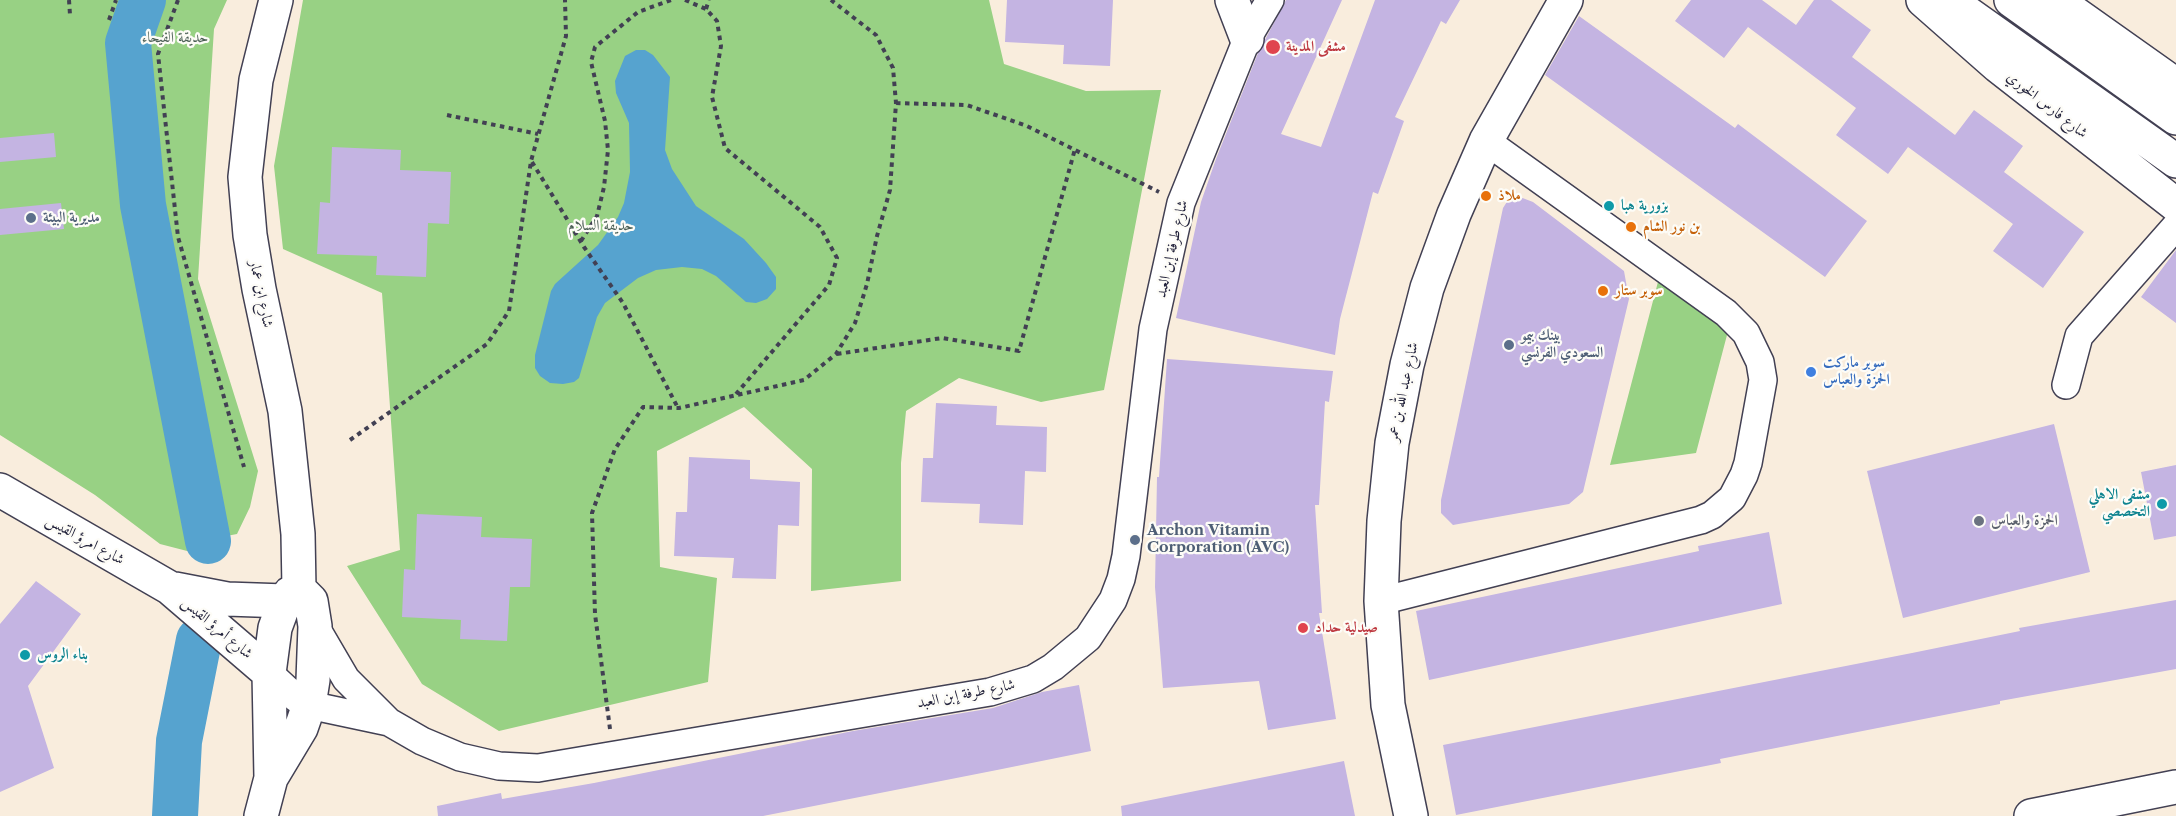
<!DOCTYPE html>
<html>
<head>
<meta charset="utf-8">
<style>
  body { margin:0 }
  canvas { display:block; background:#f9eddd }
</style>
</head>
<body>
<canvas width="2176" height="816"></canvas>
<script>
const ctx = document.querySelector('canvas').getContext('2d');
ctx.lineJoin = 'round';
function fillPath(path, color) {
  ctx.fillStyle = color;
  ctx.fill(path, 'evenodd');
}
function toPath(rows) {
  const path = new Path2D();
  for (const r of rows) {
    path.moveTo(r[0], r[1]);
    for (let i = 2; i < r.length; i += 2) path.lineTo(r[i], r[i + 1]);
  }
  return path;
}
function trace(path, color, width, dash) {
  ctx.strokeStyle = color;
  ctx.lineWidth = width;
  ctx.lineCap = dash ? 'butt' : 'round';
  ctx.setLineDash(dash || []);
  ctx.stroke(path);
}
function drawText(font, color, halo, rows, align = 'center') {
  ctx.font = font + ' "Libre Caslon Text",Amiri,serif';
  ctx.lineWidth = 4.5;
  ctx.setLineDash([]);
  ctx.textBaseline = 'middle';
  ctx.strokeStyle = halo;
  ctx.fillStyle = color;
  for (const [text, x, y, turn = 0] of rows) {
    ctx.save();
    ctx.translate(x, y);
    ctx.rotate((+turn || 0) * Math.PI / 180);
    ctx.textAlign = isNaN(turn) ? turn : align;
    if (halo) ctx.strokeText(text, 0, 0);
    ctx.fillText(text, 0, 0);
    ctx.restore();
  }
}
const green = toPath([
  [0,0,227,0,214,29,198,279,258,471,250,507,237,534,221,537,157,191,148,65,112,68,130,231,194,517,191,552,160,544,95,495,0,435],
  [303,0,989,0,1004,64,1086,91,1161,90,1104,390,1041,402,959,378,906,411,901,463,901,581,811,591,812,469,744,407,657,451,660,567,717,578,708,682,499,731,422,684,347,566,400,550,382,293,283,249,274,166],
  [1659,278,1732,316,1696,453,1610,465]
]);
const water = toPath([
  [636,50,645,50,653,55,670,77,665,150,672,169,696,206,744,239,766,263,776,277,776,289,767,299,756,303,746,302,716,276,702,269,682,267,656,270,638,278,605,303,597,317,579,378,574,382,563,384,550,383,540,376,535,368,535,355,551,291,555,284,598,245,618,217,624,203,630,172,629,123,616,93,615,81,625,56]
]);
const river = toPath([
  [143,0,128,43,143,205,208,541],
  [175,816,179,741,199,640]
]);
const building = toPath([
  [1007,0,1113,0,1110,66,1063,64,1064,45,1005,42],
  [1286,0,1342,0,1281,134,1321,147,1375,0,1460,0,1446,24,1441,21,1395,117,1404,121,1378,194,1373,192,1340,319,1335,355,1176,318,1201,202,1216,159,1258,53],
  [1691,0,1762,0,1796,25,1814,0,1831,0,1871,30,1852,57,1955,135,1974,110,2023,146,2004,172,2084,232,2043,288,1993,251,2013,224,1908,147,1888,174,1836,135,1856,108,1748,27,1724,58,1675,21],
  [1579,16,1735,128,1738,124,1867,221,1825,277,1545,75],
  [54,133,56,157,0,162,0,138],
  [332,147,401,150,400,170,451,172,449,224,428,223,426,277,376,275,377,256,317,254,320,202,330,203],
  [1512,194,1533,202,1624,271,1629,299,1583,492,1569,504,1453,525,1441,513,1441,500,1503,208],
  [61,203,64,229,0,235,0,209],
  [2176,250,2176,323,2141,297],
  [1167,359,1333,371,1329,402,1325,401,1319,505,1315,505,1322,613,1319,613,1336,719,1268,730,1259,681,1163,688,1155,587,1157,477,1159,477],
  [936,403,997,406,996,425,1047,427,1046,472,1025,471,1023,525,979,523,980,504,921,502,923,458,933,458],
  [2054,424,2090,572,1903,618,1867,471],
  [689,457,750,460,750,479,800,482,799,526,778,525,776,579,732,578,734,558,674,556,676,512,687,512],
  [2176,465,2176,536,2154,540,2141,472],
  [417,514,482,517,481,537,532,539,530,587,510,587,507,641,460,639,461,620,402,617,404,569,415,570],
  [1769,532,1782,604,1429,680,1416,611,1699,551,1698,546],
  [36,581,81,614,28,686,54,768,0,792,0,624],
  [2176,600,2176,669,2000,701,2000,704,1720,759,1721,763,1456,815,1443,745,1912,653,2020,631,2019,628],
  [1079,685,1091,751,997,770,763,816,438,816,437,806,501,793,502,799,594,783,853,731,993,708,1042,692],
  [1344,761,1355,816,1122,816,1121,806]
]);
const path = toPath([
  [69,0,70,15],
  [178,0,158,54,178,237,244,467],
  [685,0,706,9,717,21,721,46,712,97,725,148,820,227,837,258,829,285,736,394],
  [706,9,709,0],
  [109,20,116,0],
  [896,103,967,105,1027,126,1159,192],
  [447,115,538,134],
  [532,162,584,247,623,303,678,408],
  [581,241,597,216,604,187,608,150,605,121,591,62,595,47,638,12,671,0],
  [837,354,942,338,1019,351,1075,149],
  [350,440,487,344,509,311,531,161,566,36,565,0],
  [610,729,595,614,592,513,615,449,643,407,679,408,804,380,836,354,855,323,867,284,877,236,890,190,896,103,893,68,876,35,831,0]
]);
const street = toPath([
  [2066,385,2079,336,2176,226],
  [1381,601,1701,520,1712,515,1732,498,1744,475,1748,463,1763,380,1760,362,1746,333,1726,313,1486,141],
  [315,626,346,679,389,722,422,741,460,757,499,766,538,768,990,692,1033,679,1053,667,1088,638,1113,600,1121,579,1126,556,1153,329,1181,203,1247,39,1270,0],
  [269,673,296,698,309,705,389,722]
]);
const secondary = toPath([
  [276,0,256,80,245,177,250,235,259,289,285,411,298,534,299,589],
  [1232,0,1247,39],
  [0,490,170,588,269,673],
  [175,589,227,599,285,601],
  [271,778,301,728,309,705,313,680,315,626,311,601,299,589],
  [261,816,271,778,269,673,275,628,285,601,290,593,299,589],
  [1411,816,1388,705,1381,601,1384,521,1392,443,1407,365,1427,288,1454,214,1486,141,1566,0],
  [2031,816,2176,787]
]);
const primary = toPath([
  [1923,0,1998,66,2176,205],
  [1949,0,2176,161],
  [2011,0,2176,118],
  [2056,0,2176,85]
]);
const markers = [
  [1273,47,8,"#e0444e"],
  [1486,196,6,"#e8710a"],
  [1609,206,6,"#0f9aa8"],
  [31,218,6,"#5c6f8a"],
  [1631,227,6,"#e8710a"],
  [1603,291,6,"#e8710a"],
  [1509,345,6,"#5c6f8a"],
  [1811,372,6,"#3f7fe0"],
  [2162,504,6,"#0f9aa8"],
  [1979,521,6,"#6b7280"],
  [1135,540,6,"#5c6f8a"],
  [1303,628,6,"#e0444e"],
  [25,655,6,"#0f9aa8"]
];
const parkNames = [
  ["حديقة الفيحاء",175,38],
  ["حديقة السلام",601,226]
];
const healthNames = [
  ["مشفى المدينة",1286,47],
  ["صيدلية حداد",1315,628]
];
const streetNames = [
  ["شارع فارس الخوري",2047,105,38],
  ["شارع طرفة إبن العبد",1172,249,-77],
  ["شارع ابن عمار",261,294,78],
  ["شارع عبد الله بن عمر",1403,392,-78],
  ["شارع امرؤ القيس",85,540,29],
  ["شارع أمرؤ القيس",217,628,40],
  ["شارع طرفة إبن العبد",966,694,-11]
];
const foodNames = [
  ["ملاذ",1498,196],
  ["بن نور الشام",1643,227],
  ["سوبر ستار",1615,291]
];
const cultureNames = [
  ["بزورية هبا",1621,206],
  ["مشفى الاهلي",2150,495,"right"],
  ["التخصصي",2150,512,"right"],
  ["بناء الروس",37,655]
];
const serviceNames = [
  ["مديرية البيئة",43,218],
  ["بينك بيمو",1521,336],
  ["السعودي الفرنسي",1521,353],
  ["Archon Vitamin",1147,531],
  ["Corporation (AVC)",1147,548]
];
const shopNames = [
  ["سوبر ماركت",1823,363],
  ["الحمزة والعباس",1823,380]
];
const worshipNames = [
  ["الحمزة والعباس",1991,521]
];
fillPath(green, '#98d184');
fillPath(water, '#56a3cf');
trace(river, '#56a3cf', 46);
fillPath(building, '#c4b4e2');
trace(street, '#424053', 30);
trace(secondary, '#424053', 36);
trace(primary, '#424053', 36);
trace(path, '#424053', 4, [4.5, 4.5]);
trace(street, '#fff', 27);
trace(secondary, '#fff', 33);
trace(primary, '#fff', 33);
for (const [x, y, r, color] of markers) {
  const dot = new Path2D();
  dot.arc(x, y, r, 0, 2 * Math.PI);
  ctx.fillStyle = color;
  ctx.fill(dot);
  trace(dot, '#fdfcf7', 2);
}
drawText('15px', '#4b5f55', '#fdfcf7', parkNames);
drawText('bold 15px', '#be3a42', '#fdfcf7', healthNames, 'left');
drawText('15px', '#22223b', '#fdfcf7', streetNames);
drawText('bold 15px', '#c56008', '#fdfcf7', foodNames, 'left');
drawText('bold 15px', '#0d838f', '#fdfcf7', cultureNames, 'left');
drawText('bold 15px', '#4e5e75', '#fdfcf7', serviceNames, 'left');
drawText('bold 15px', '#366cbe', '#fdfcf7', shopNames, 'left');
drawText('bold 15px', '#5b616d', '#fdfcf7', worshipNames, 'left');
</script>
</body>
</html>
